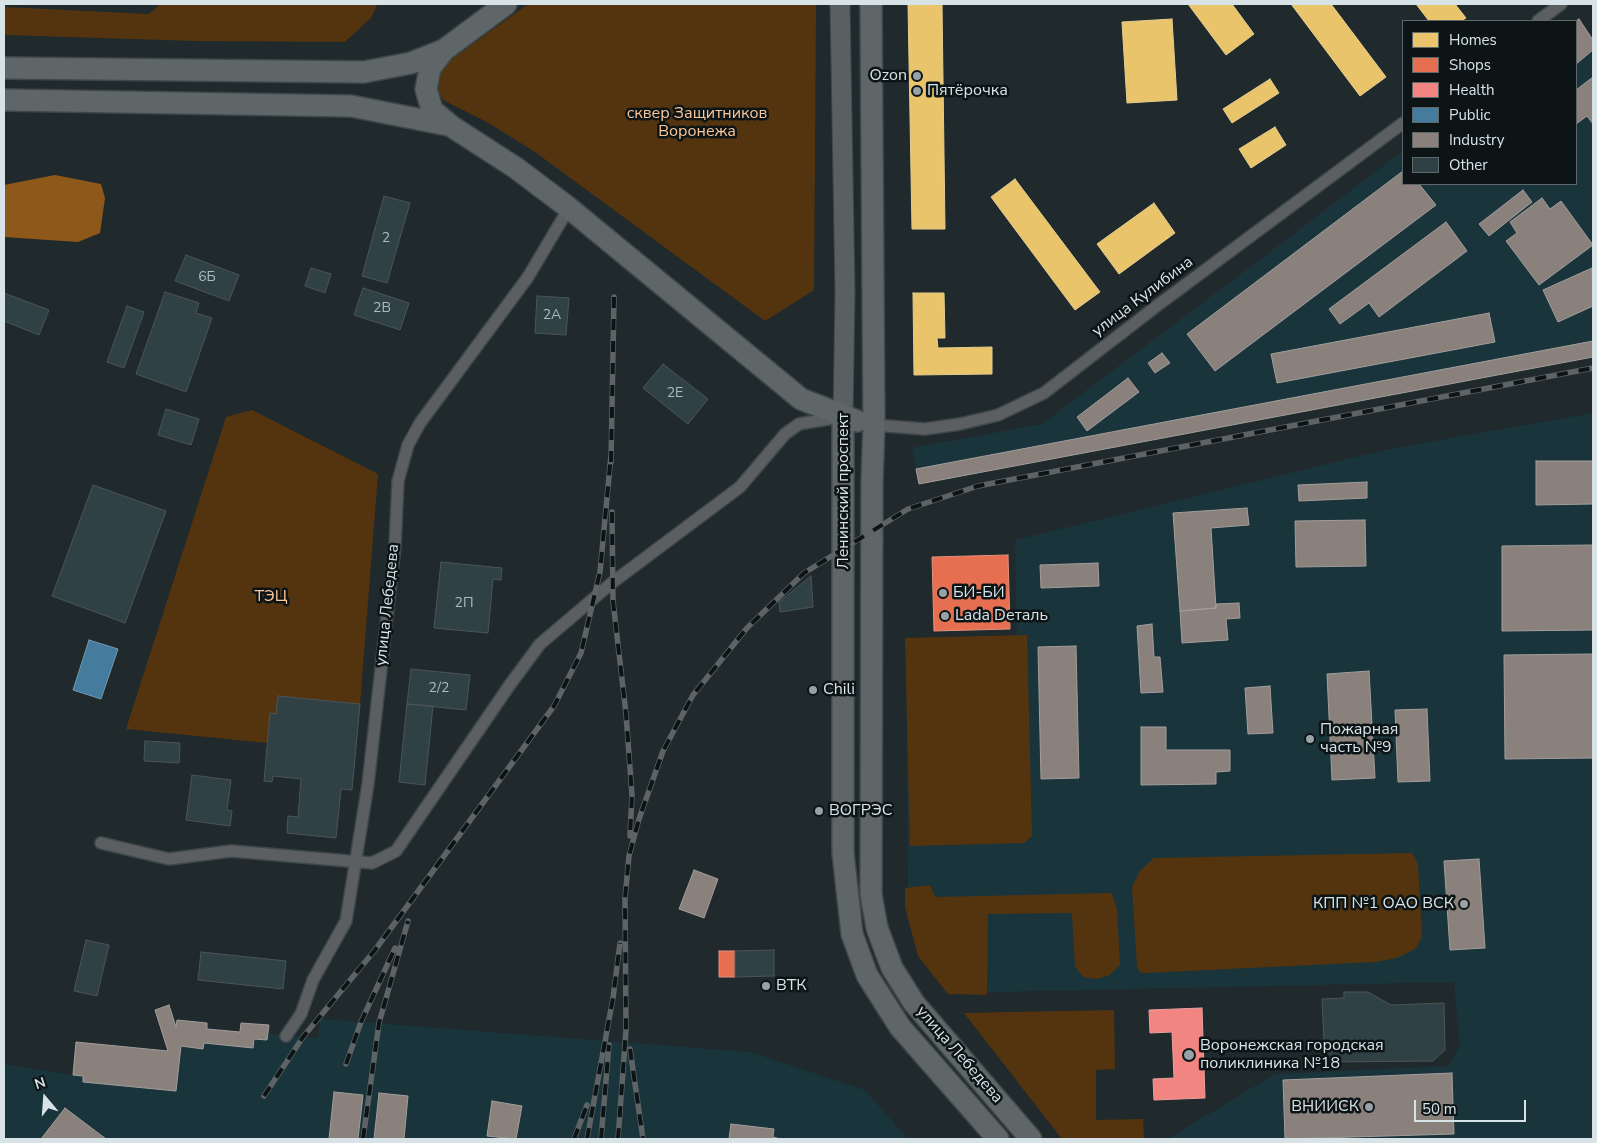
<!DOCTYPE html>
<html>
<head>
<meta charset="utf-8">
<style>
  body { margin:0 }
  #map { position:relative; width:1597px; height:1143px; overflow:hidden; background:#202a2c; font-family:"Nunito Sans",sans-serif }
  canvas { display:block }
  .frame { position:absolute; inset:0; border:5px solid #d8e3e7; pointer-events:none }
  .legend { position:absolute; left:1402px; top:20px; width:175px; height:165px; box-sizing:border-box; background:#0c1416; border:1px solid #5e676a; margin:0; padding:6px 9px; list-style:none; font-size:15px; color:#d8e3e7 }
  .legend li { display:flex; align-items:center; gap:10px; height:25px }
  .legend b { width:25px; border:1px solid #5e676a }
  .north { position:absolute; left:20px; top:1073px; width:50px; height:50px; -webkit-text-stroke:4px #0c1416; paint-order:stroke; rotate:342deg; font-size:14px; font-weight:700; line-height:20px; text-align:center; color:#d8e3e7 }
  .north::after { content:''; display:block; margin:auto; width:18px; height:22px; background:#d8e3e7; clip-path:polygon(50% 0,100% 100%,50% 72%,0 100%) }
  .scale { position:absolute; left:1414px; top:1100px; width:112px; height:22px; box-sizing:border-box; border:2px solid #d8e3e7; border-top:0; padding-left:6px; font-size:15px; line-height:18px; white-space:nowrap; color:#d8e3e7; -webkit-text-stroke:4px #0c1416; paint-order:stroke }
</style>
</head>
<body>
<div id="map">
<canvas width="1597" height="1143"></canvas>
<div class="frame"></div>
<ul class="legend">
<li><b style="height:14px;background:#e9c46a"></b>Homes</li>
<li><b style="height:14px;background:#e76f51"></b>Shops</li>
<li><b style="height:14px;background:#f28482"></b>Health</li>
<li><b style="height:14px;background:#457b9d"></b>Public</li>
<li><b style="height:14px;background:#8a817c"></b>Industry</li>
<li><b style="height:14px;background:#304145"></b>Other</li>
</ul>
<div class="north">N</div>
<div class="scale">50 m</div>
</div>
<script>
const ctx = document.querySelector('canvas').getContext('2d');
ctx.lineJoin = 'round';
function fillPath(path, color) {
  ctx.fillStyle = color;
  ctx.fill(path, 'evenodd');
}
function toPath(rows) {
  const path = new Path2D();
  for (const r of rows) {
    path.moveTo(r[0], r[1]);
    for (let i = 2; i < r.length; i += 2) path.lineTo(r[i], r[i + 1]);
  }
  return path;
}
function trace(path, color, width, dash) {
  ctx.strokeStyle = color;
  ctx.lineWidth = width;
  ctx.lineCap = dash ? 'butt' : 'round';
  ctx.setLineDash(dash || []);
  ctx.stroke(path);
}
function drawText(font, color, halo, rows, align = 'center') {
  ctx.font = font + ' "Nunito Sans",sans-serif';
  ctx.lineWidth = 5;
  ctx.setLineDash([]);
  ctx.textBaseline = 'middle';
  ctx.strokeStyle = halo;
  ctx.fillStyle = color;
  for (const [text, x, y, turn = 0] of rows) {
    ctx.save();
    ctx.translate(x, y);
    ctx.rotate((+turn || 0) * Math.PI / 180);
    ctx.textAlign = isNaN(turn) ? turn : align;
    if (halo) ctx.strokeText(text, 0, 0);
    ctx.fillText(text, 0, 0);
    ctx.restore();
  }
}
const built = toPath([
  [1579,19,1593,41,1593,357,919,484,912,448,1042,424,1403,151,1403,184,1576,184,1575,21],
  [1593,413,1593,1139,1167,1139,1275,1074,1448,1066,1460,1046,1454,982,948,993,918,956,908,905,906,648,1017,645,1015,540,1389,449],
  [169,1005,176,1026,177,1020,207,1023,207,1029,240,1032,241,1023,269,1025,268,1034,318,1038,320,1019,750,1052,865,1090,908,1139,4,1139,4,1064,72,1075,76,1042,168,1051,155,1010]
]);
const green = toPath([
  [160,4,377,4,377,5,371,18,345,42,196,41,4,35,4,7,149,14],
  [528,4,816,4,814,290,765,321,535,152,487,122,443,100,437,89,437,72,441,67],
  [252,410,378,474,360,704,278,696,276,714,271,713,268,743,126,729,226,417],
  [1027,635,1032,836,1024,843,910,846,905,638],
  [1412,853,1418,864,1422,937,1415,949,1397,958,1375,962,1145,973,1140,972,1137,967,1132,887,1140,871,1154,858],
  [930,885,935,897,1112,893,1117,910,1120,965,1108,976,1095,979,1083,977,1075,966,1072,913,988,914,987,995,948,994,918,956,905,907,905,888],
  [1114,1010,1115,1069,1096,1070,1096,1120,1143,1119,1144,1139,1062,1139,964,1013]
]);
const water = toPath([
  [55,175,101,184,105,198,100,233,78,242,4,237,4,185]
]);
const homes = toPath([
  [908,4,942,4,945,229,912,229,908,4],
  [1188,4,1232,4,1254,34,1226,55,1188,4],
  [1291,4,1331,4,1386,77,1360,96,1291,4],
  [1416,4,1455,4,1466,18,1461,21,1429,21,1416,4],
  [1172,19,1177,100,1127,103,1122,22,1172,19],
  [1270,79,1279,93,1232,123,1223,109,1270,79],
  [1275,127,1286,145,1251,168,1239,149,1275,127],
  [1015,179,1100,292,1075,310,991,197,1015,179],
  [1154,203,1175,233,1119,274,1097,244,1154,203],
  [913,293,944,293,945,338,937,338,938,348,992,347,992,374,914,375,913,293]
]);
const shops = toPath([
  [1008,555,1010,629,934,631,932,557,1008,555],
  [719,951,735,951,735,977,719,977,719,951]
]);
const health = toPath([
  [1202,1008,1205,1098,1154,1100,1153,1079,1174,1078,1172,1032,1150,1033,1149,1010,1202,1008]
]);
const public = toPath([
  [89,640,118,649,101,699,73,690,89,640]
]);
const industry = toPath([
  [1579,19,1593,40,1593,50,1576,64,1576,21,1579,19],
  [1593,77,1593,124,1587,116,1576,124,1576,90,1593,77],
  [1403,171,1403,184,1419,184,1436,205,1215,371,1187,334,1403,171],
  [1523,190,1532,202,1489,236,1479,224,1523,190],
  [1542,198,1550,209,1561,201,1593,245,1539,285,1506,241,1517,233,1510,222,1542,198],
  [1446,222,1467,251,1379,317,1369,303,1340,324,1329,309,1446,222],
  [1592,268,1593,306,1558,322,1543,290,1592,268],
  [1489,313,1495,342,1277,383,1271,354,1489,313],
  [1593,341,1593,357,919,484,916,469,1593,341],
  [1162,353,1170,363,1155,373,1148,363,1162,353],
  [1128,378,1139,392,1087,431,1077,417,1128,378],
  [1536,461,1593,461,1593,504,1536,505,1536,461],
  [1367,482,1367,498,1299,501,1298,485,1367,482],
  [1247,508,1249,525,1211,528,1216,608,1180,611,1173,513,1247,508],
  [1365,520,1366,566,1296,567,1295,521,1365,520],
  [1593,545,1593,630,1502,631,1502,546,1593,545],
  [1098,563,1099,586,1041,588,1040,565,1098,563],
  [1239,603,1240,618,1226,619,1228,640,1182,643,1180,611,1216,608,1216,604,1239,603],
  [1152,624,1154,657,1160,657,1163,692,1141,693,1137,626,1152,624],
  [1076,646,1079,778,1041,779,1038,647,1076,646],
  [1593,654,1593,758,1505,759,1504,655,1593,654],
  [1369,671,1375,778,1332,780,1327,674,1369,671],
  [1270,686,1273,733,1248,734,1245,688,1270,686],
  [1427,709,1430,781,1398,782,1395,710,1427,709],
  [1141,727,1166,727,1166,750,1230,750,1230,771,1216,772,1216,784,1141,785,1141,727],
  [1479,859,1485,948,1450,950,1444,861,1479,859],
  [694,870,718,879,704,918,679,909,694,870],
  [169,1005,176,1027,177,1020,207,1023,207,1029,240,1032,241,1023,269,1025,267,1040,254,1039,253,1048,204,1043,203,1049,181,1046,176,1091,83,1082,83,1076,73,1075,76,1042,168,1051,155,1010,169,1005],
  [1452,1073,1454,1134,1285,1139,1283,1080,1452,1073],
  [334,1092,363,1095,358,1139,329,1139,334,1092],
  [379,1093,408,1096,404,1139,374,1139,379,1093],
  [492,1101,522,1106,516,1139,487,1136,492,1101],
  [65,1108,106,1139,41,1139,65,1108],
  [731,1124,774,1129,773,1137,780,1139,729,1139,731,1124]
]);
const building = toPath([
  [384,196,410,203,387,283,362,276,384,196],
  [186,255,239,275,229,301,175,281,186,255],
  [311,268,331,274,325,293,305,286,311,268],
  [363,288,409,303,400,330,354,315,363,288],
  [165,292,199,303,196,313,212,318,186,392,136,374,165,292],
  [4,293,49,310,39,335,4,321,4,293],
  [537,296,569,298,566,335,535,333,537,296],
  [127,306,144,312,124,368,107,362,127,306],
  [663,364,708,399,688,424,643,388,663,364],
  [166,409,199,419,191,445,158,435,166,409],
  [93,485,166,511,125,623,52,596,93,485],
  [441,562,502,568,501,580,493,579,488,633,434,628,441,562],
  [811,576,813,607,780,612,779,602,811,576],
  [411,669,470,675,466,710,407,704,411,669],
  [278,696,360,704,352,790,341,789,336,838,287,833,288,816,298,817,301,779,273,776,272,782,264,781,270,713,276,714,278,696],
  [407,704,433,706,425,785,399,782,407,704],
  [145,741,180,743,179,763,144,761,145,741],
  [192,775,231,780,227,810,232,811,230,826,186,820,192,775],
  [86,940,109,945,97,996,74,991,86,940],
  [774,950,774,976,735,977,735,951,774,950],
  [201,952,286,961,283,989,198,980,201,952],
  [1344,992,1368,992,1391,1005,1444,1003,1445,1050,1433,1061,1325,1062,1322,999,1344,998,1344,992]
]);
const street = toPath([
  [1538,21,1561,4],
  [874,425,925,429,960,424,998,415,1044,393,1158,305,1403,123],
  [101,843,169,859,231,851,372,863,396,851,509,686,540,644,613,582,740,487,785,434,799,424,840,417],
  [286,1036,301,1014,313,980,346,921,368,784,395,546,398,481,408,445,420,423,528,277,569,208]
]);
const primary = toPath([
  [840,4,845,292,843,417]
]);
const highway = toPath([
  [506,4,444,50,430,68,426,89,432,110,451,126,516,168,569,208,801,399,857,421],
  [871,4,874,425,872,481,871,894,877,928,892,968,914,1003,1031,1139],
  [4,68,364,72,411,63,444,50],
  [4,100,351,106,448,125],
  [843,417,843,853,852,934,867,975,900,1027,998,1139]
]);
const rail = toPath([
  [611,462,614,297],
  [612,512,613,601,626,714,632,795,630,836],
  [630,1049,643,1139],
  [346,1064,361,1022,395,948],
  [264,1096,303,1037,375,950,554,706,581,653,600,572,611,455],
  [363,1139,379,1023,408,921],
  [574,1139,587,1105],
  [587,1139,613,998,620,943],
  [601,1139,609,1045],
  [618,1139,626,1030,625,898,629,856,639,819,663,751,693,695,747,628,804,573,908,509,978,486,1593,368]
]);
const markers = [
  [917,76,5,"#98a2a6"],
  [917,91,5,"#98a2a6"],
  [943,593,5,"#98a2a6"],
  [945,616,5,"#98a2a6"],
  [813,690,5,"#98a2a6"],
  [1310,739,5,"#98a2a6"],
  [819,811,5,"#98a2a6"],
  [1464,904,5,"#98a2a6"],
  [766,986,5,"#98a2a6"],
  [1189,1055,6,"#98a2a6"],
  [1369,1107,5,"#98a2a6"]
];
const numberNames = [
  ["2",386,239],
  ["6Б",207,278],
  ["2В",382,309],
  ["2А",552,316],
  ["2Е",675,394],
  ["2П",464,604],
  ["2/2",439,689]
];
const poiNames = [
  ["Ozon",907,76,"right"],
  ["Пятёрочка",927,91],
  ["БИ-БИ",953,593],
  ["Lada Dеталь",955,616],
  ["Chili",823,690],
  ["Пожарная",1320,730],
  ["часть №9",1320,748],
  ["ВОГРЭС",829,811],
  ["КПП №1 ОАО ВСК",1454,904,"right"],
  ["ВТК",776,986],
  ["Воронежская городская",1200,1046],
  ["поликлиника №18",1200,1064],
  ["ВНИИСК",1359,1107,"right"]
];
const parkNames = [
  ["сквер Защитников",697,114],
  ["Воронежа",697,132],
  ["ТЭЦ",271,597]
];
const streetNames = [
  ["улица Кулибина",1143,297,-37],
  ["Ленинский проспект",844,491,-90],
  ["улица Лебедева",388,605,-84],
  ["улица Лебедева",959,1055,49]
];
fillPath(built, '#1a343b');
fillPath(green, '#54340e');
fillPath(water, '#8f581b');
fillPath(homes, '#e9c46a');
trace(homes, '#e4cd90', 1);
fillPath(shops, '#e76f51');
trace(shops, '#e2927e', 1);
fillPath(health, '#f28482');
trace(health, '#eaa0a0', 1);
fillPath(public, '#457b9d');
trace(public, '#719ab3', 1);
fillPath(industry, '#8a817c');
trace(industry, '#a19e9c', 1);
fillPath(building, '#304145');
trace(building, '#4c5456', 1);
trace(street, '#3e4749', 14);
trace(primary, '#3e4749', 21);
trace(highway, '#3e4749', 24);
trace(street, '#5b5f5f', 11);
trace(primary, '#586061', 19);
trace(highway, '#5e6667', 21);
trace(rail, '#5e6465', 5.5);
trace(rail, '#0c1416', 4, [11]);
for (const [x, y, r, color] of markers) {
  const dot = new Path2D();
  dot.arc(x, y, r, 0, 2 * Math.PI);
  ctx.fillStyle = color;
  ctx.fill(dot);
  trace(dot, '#0c1416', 2);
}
drawText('14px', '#aebabe', null, numberNames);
drawText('16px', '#d8e3e7', '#0c1416', poiNames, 'left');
drawText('16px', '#fbc698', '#0c1416', parkNames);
drawText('16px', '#d8e3e7', '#0c1416', streetNames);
</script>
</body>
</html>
